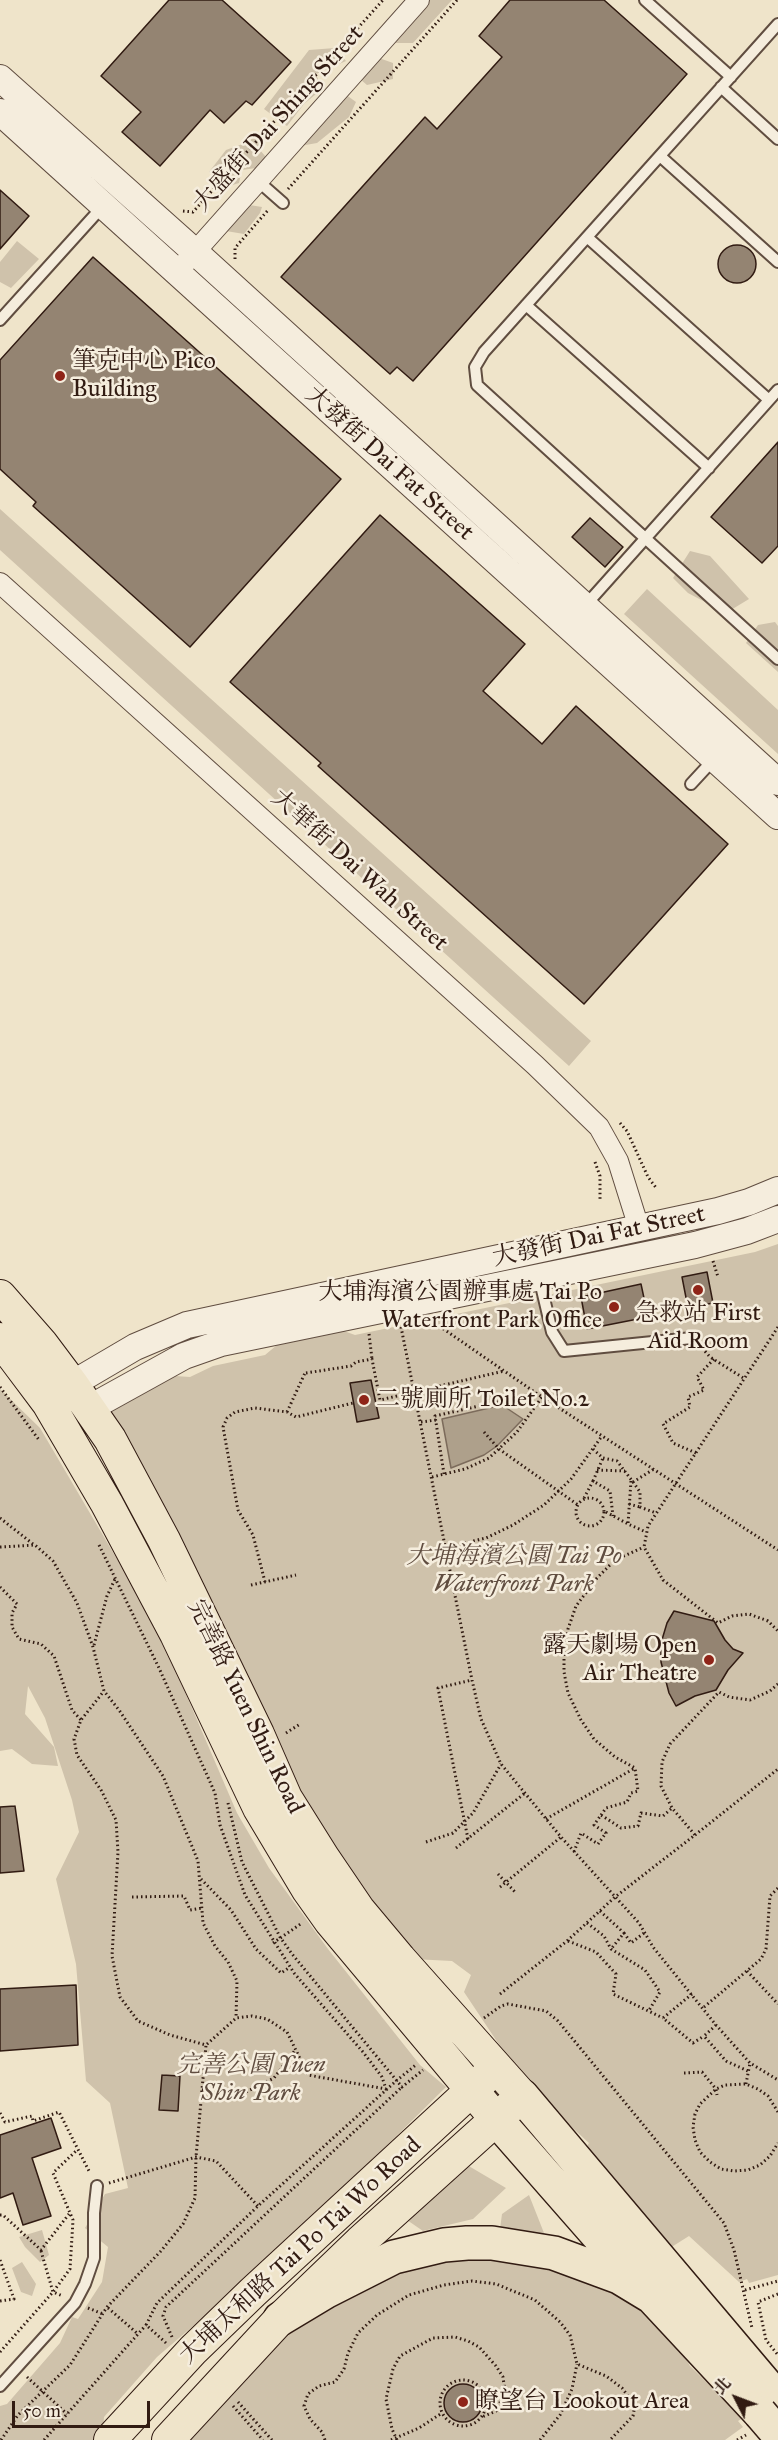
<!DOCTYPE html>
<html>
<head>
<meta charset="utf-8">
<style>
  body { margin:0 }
  #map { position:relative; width:778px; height:2440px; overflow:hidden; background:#efe4ca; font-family:"IM FELL Great Primer","Noto Serif TC",serif }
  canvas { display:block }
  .north { position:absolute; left:706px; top:2368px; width:60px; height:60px; -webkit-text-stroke:4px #f5eddd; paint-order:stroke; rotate:312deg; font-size:16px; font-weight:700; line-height:24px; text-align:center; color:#311b12 }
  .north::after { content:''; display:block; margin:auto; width:21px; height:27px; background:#311b12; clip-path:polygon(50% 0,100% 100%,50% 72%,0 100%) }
  .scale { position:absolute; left:12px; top:2401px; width:138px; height:27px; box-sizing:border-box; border:3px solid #311b12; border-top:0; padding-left:8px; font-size:18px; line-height:21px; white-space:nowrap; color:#311b12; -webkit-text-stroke:4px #f5eddd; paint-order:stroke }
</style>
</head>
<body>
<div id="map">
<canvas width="778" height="2440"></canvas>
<div class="north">北</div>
<div class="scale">50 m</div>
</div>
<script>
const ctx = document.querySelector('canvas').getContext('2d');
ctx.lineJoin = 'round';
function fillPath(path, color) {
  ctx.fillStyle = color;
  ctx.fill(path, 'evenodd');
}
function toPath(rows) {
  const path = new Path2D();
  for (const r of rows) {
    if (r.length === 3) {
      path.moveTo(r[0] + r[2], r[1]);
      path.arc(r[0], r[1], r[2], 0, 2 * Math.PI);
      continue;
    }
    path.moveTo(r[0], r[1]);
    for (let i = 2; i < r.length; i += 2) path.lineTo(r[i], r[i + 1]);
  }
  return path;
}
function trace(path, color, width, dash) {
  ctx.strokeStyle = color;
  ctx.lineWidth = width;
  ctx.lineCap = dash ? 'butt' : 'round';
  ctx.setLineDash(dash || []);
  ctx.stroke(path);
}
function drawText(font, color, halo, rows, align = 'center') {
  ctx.font = font + ' "IM FELL Great Primer","Noto Serif TC",serif';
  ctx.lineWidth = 5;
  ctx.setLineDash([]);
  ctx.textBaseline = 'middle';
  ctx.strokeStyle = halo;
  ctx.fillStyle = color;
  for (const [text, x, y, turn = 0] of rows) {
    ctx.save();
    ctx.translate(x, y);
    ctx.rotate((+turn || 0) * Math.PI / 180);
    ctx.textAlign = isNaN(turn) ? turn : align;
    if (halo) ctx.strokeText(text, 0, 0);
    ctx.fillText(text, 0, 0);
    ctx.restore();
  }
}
const green = toPath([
  [419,0,452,0,413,43,395,43],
  [335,48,346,61,316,74,322,89,304,104,287,126,264,109,309,50],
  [379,58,393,63,393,79,367,85,360,79],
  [345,94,356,102,349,117,317,143,300,146],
  [262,130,269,136,259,149,266,157,256,168,242,170,239,183,223,188,209,172,226,150,248,142],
  [243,204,262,207,260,213,244,234,226,231],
  [17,241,39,259,11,288,0,282,0,262],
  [0,509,591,1041,569,1066,0,550],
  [690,551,710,556,749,599,721,616,705,602,688,593,673,578],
  [647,589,778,710,778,754,624,614],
  [775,622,778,626,778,672,746,643,758,625],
  [778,1244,778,2275,749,2283,747,2279,739,2282,689,2236,662,2253,580,2158,589,2143,542,2100,502,2049,464,1992,471,1975,452,1961,413,1959,342,1885,90,1412,131,1373,190,1377,213,1366,265,1355,289,1335,327,1325,355,1335,755,1252],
  [0,1389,40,1428,158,1629,237,1813,269,1868,328,1949,420,2065,446,2087,278,2253,157,2357,104,2417,103,2432,95,2440,0,2440,0,2406,7,2404,60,2343,72,2317,78,2319,102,2282,108,2247,85,2228,105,2194,128,2188,110,2103,86,2081,76,1964,56,1879,79,1832,72,1800,45,1718,28,1686,25,1714,54,1747,58,1766,32,1764,12,1749,0,1751],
  [462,2162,506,2188,473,2219,423,2231,407,2220],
  [529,2195,544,2233,611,2281,678,2345,690,2366,743,2418,738,2421,743,2427,725,2440,185,2440,318,2299,386,2265,497,2252,502,2214],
  [42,2230,49,2255,40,2262,25,2247,19,2237],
  [22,2262,36,2284,32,2296,21,2292,12,2268]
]);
const water = toPath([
  [502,1405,523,1419,497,1446,484,1455,451,1468,442,1419,502,1405]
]);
const building = toPath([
  [169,0,222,0,291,62,252,105,246,101,224,123,210,110,160,166,122,132,141,112,101,76,169,0],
  [510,0,604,0,687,74,413,381,397,367,390,374,281,277,425,117,437,129,502,57,479,36,510,0],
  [0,190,29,216,0,249,0,190],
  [737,264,19],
  [93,257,341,479,190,647,33,506,36,502,0,469,0,360,93,257],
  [778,442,778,546,762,563,711,517,778,442],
  [380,515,525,644,483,691,542,744,576,706,728,844,584,1004,318,766,321,763,230,682,380,515],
  [590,518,623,547,605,567,572,537,590,518],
  [707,1272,713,1303,688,1308,682,1277,707,1272],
  [641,1284,648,1317,587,1329,581,1297,641,1284],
  [371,1380,379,1418,357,1422,350,1383,371,1380],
  [674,1611,714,1621,725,1640,733,1649,743,1653,728,1670,716,1690,695,1696,676,1706,669,1693,661,1662,661,1643,667,1623,674,1611],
  [15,1806,24,1871,0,1873,0,1807,15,1806],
  [76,1985,78,2045,0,2051,0,1989,76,1985],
  [162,2075,180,2076,178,2111,159,2110,162,2075],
  [51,2118,61,2148,32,2158,51,2216,23,2225,13,2193,0,2198,0,2135,51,2118],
  [463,2403,19]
]);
const path = toPath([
  [288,189,457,0],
  [183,211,193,212,383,0],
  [235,259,235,248,269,209],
  [620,1123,627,1131,648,1177,657,1189],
  [595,1162,600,1176,600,1201],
  [713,1261,718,1277],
  [432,1321,536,1393,778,1550],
  [401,1327,472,1680,481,1719,501,1764,561,1837,639,1923,653,1947,716,2025,750,2063,778,2080],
  [778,1327,648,1526,644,1547,663,1580,718,1623,732,1616,749,1614,768,1621,778,1631],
  [369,1334,372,1359],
  [702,1348,710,1357,745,1379],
  [306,1373,351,1366,356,1362,372,1359,380,1400,504,1371],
  [0,1387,39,1440],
  [287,1412,305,1373],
  [421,1422,436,1420],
  [484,1432,499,1449,578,1505],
  [593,1449,603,1458,617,1461,633,1482,654,1469],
  [696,1453,673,1443,663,1424,690,1407,688,1397,704,1390,697,1377,714,1359],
  [597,1470,625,1471],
  [444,1474,435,1416,536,1393],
  [432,1477,465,1469,489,1458,517,1432,542,1397],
  [593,1481,603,1458],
  [631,1481,628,1524,646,1532],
  [633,1482,640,1492,640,1507,656,1513],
  [590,1512,14],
  [584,1498,593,1481,610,1491,613,1516],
  [629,1504,640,1507],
  [606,1512,628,1524],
  [0,1518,33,1544],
  [99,1545,159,1668,215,1793,220,1825,245,1895,294,1973,363,2052,382,2077,386,2089,308,2075,287,2032,267,2019,252,2016,236,2018,206,2045],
  [0,1547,35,1545,53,1561,77,1603,93,1647,104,1691,119,1710,163,1776,198,1861,203,1923,215,1946,228,1962,237,1981,236,2018],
  [447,1547,486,1538,513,1525,544,1505,571,1479,602,1436],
  [265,1582,253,1535,238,1510,223,1427,227,1418,235,1412,255,1408,287,1412,296,1417,353,1403],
  [251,1585,296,1575],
  [0,1587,17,1604,12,1613,12,1627,19,1639,41,1644,54,1656,72,1710,81,1720],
  [94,1645,107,1596,115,1579],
  [286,1733,300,1724],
  [228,1803,242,1862,280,1937,292,1954,402,2087,423,2070],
  [601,1815,606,1808,627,1802,631,1793,638,1791,635,1768,615,1757,594,1739,581,1720,568,1693,564,1672,564,1650,568,1629,576,1606,597,1578,615,1560,644,1547],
  [546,1819,635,1768],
  [695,1835,778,1769],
  [468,1839,438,1688,472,1680],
  [426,1842,453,1833,473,1813,501,1764],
  [456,1848,525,1793],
  [574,1852,581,1833,598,1844,606,1833,594,1825,601,1815,621,1828,638,1826,641,1813,663,1816,672,1808],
  [498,1874,516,1893],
  [201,1879,231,1910,256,1949,281,1973,290,1967],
  [500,1887,561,1837],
  [132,1897,184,1896,190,1910,202,1908],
  [600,1911,624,1933,611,1949],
  [587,1923,604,1936,611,1949,645,1970,660,1992,648,2012],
  [624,1933,631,1943,644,1933],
  [568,1941,596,1952,616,1974,613,1994,663,2018],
  [273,1943,302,1923],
  [747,1971,778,2004],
  [500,1994,567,1941,615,1897,695,1835,672,1808,661,1786,662,1762,670,1744,719,1692,729,1697,750,1700,770,1691,778,1684],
  [692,1994,663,2018,693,2043,704,2036],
  [704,2007,761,1959,766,1949,770,1896,778,1888],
  [484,2018,501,2006,508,2004,546,2011,558,2021,724,2223,734,2250,752,2328],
  [716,2025,704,2036,726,2061,748,2071],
  [684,2073,702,2072,716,2089,717,2095],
  [746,2084,750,2063],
  [202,2089,242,2094,274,2078,296,2049],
  [778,2112,768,2096,758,2089,746,2084,725,2085,716,2089,700,2104,695,2114,693,2127,695,2140,700,2152,710,2162,721,2169,734,2171,748,2170,760,2165,770,2156,778,2143],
  [0,2113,5,2122,32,2116,33,2121,59,2112,90,2173],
  [109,2183,196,2157,216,2161,258,2206],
  [0,2215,3,2215,41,2250,69,2214],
  [41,2251,53,2292,63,2296],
  [0,2260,14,2299,0,2301],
  [745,2290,778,2281],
  [778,2294,758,2302,766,2340,778,2355],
  [88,2308,103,2314],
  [108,2308,138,2334],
  [172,2337,163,2316,166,2307,402,2087],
  [166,2343,146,2325,157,2303,258,2206,396,2081,417,2064],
  [0,2352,53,2292,70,2269,73,2220,53,2173,77,2150],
  [27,2377,67,2414],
  [463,2403,23],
  [238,2402,272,2440],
  [233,2406,263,2440],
  [1,2440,18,2415,70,2365,107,2307,161,2251,183,2224,195,2198,196,2157,206,2045,170,2035,138,2021,120,1997,112,1956,118,1852,116,1820,101,1790,77,1755,74,1739,81,1720,104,1691],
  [44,2440,146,2325],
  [325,2440,322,2432,310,2419,304,2406,308,2394,319,2386,335,2382,344,2369,348,2353,358,2333,377,2315,409,2295,444,2285,472,2281,496,2284,535,2300,560,2322,570,2335,577,2364,606,2376,622,2388,635,2405,633,2416,610,2440],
  [391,2440,419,2428,442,2413],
  [397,2440,392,2429,386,2399,393,2369,400,2356,433,2338,455,2337,468,2341,479,2347,496,2366,503,2377,505,2392,496,2411,482,2417],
  [540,2440,560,2415,572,2389,577,2364],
  [737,2440,746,2435]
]);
const service = toPath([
  [645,0,731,77],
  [778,24,484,352,475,367,477,385,778,659],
  [721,87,778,139],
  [660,156,778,262],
  [258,181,283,203],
  [587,237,769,400],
  [526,305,709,468],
  [0,320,103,206],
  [584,607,778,390],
  [691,784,715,758],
  [539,1277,552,1332,564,1351,692,1338],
  [0,2386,75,2303,85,2284,94,2258,94,2213,97,2186]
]);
const minor = toPath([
  [177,272,419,0],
  [0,583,535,1065,599,1127,618,1161,639,1228]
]);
const tertiary = toPath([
  [0,78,195,252,778,782],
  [0,112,778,816],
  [57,1396,72,1384,135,1347,187,1325,718,1211,749,1202,778,1190],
  [90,1408,184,1356,221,1343,695,1245,747,1231,778,1219]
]);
const primary = toPath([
  [0,1296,42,1344,72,1384,110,1439,164,1540,258,1734,286,1798,323,1857,359,1910,400,1959,522,2096,360,2242,280,2319,168,2440],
  [0,1339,48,1403,107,1504,176,1634,259,1808,308,1890,330,1921,496,2119],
  [110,2440,193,2350,253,2292,487,2076]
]);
const motorway = toPath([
  [522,2096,778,2399],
  [496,2119,652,2297,760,2413],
  [280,2319,325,2292,394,2257,444,2245,467,2243,492,2243,554,2253,619,2277,652,2297]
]);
const motorwayBridge = toPath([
  [760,2413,778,2434]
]);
const markers = [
  [60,376,6,"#8f2418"],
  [698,1290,6,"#8f2418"],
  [614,1307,6,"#8f2418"],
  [364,1400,6,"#8f2418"],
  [709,1660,6,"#8f2418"],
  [463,2402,6,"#8f2418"]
];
const streetNames = [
  ["大盛街 Dai Shing Street",279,119,-48],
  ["大發街 Dai Fat Street",389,464,42],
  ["大華街 Dai Wah Street",359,871,42],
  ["大發街 Dai Fat Street",599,1237,-12],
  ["完善路 Yuen Shin Road",245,1707,64],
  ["大埔太和路 Tai Po Tai Wo Road",301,2251,-43]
];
const poiNames = [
  ["筆克中心 Pico",72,362],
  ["Building",72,390],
  ["大埔海濱公園辦事處 Tai Po",602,1293,"right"],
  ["Waterfront Park Office",602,1321,"right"],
  ["急救站 First",698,1314,"center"],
  ["Aid Room",698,1342,"center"],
  ["二號廁所 Toilet No.2",376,1400],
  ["露天劇場 Open",697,1646,"right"],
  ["Air Theatre",697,1674,"right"],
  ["瞭望台 Lookout Area",475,2402]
];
const parkNames = [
  ["大埔海濱公園 Tai Po",514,1557],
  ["Waterfront Park",514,1585],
  ["完善公園 Yuen",251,2066],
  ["Shin Park",251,2094]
];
fillPath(green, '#cfc2ab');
fillPath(water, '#aea08b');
trace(water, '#7c6b5b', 1.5);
fillPath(building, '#948472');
trace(building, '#311b12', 1.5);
trace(service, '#604d40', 14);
trace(minor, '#604d40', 22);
trace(tertiary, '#604d40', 28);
trace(primary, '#311b12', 34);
trace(motorway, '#311b12', 36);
trace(path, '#311b12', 3, [1.5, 3]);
trace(service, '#f5eddd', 10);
trace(minor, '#f5eddd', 20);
trace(tertiary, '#f5eddd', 26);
trace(primary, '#efe4ca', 32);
trace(motorway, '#efe4ca', 33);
trace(motorwayBridge, '#311b12', 36, []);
trace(motorwayBridge, '#efe4ca', 33);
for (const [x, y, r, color] of markers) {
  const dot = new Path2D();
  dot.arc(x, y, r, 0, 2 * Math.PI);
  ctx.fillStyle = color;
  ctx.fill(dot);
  trace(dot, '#f5eddd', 2);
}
drawText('24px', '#311b12', '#f5eddd', streetNames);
drawText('24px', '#311b12', '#f5eddd', poiNames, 'left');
drawText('italic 24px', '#604d40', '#f5eddd', parkNames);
</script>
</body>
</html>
